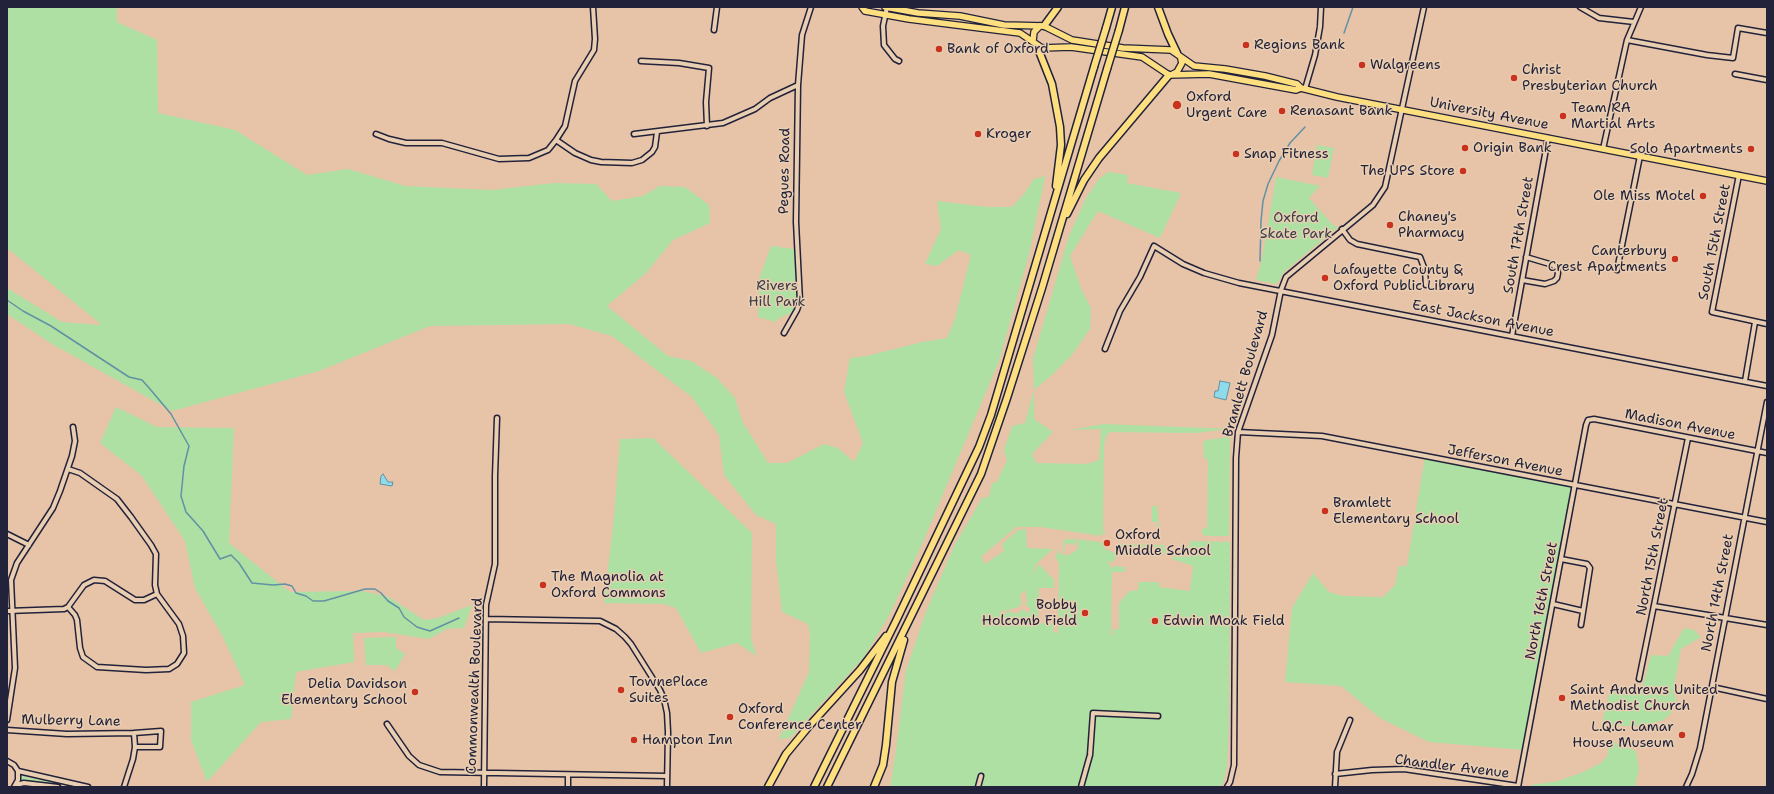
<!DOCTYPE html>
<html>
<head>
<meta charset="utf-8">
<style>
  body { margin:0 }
  #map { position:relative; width:1774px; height:794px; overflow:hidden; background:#e7c4a8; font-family:"Shantell Sans",sans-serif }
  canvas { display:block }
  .frame { position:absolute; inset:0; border:8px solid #22223b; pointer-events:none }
</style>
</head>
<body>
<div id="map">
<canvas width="1774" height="794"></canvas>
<div class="frame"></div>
</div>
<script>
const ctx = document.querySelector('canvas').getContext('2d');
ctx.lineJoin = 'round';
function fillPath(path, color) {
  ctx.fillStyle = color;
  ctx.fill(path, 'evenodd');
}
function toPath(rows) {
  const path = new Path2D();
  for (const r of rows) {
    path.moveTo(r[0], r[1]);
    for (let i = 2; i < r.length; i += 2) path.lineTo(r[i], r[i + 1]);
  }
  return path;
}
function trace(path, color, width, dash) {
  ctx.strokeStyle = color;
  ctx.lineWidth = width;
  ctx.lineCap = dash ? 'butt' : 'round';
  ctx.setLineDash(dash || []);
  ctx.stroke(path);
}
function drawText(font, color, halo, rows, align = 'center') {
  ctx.font = font + ' "Shantell Sans",sans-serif';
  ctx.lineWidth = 3;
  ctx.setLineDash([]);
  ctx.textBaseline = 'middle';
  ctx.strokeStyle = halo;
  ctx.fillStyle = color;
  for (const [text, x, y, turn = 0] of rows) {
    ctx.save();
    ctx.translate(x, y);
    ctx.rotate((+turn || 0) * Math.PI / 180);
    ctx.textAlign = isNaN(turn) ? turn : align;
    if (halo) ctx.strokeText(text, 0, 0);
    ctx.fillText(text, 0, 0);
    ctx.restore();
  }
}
const green = toPath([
  [7,7,117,7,117,22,157,40,158,113,235,130,307,175,348,169,405,186,492,190,554,183,596,184,612,201,643,196,660,186,685,187,709,205,710,223,673,240,646,273,607,306,668,356,691,361,717,378,735,398,742,421,768,463,787,463,824,444,838,448,854,462,863,443,844,392,850,358,867,356,922,342,947,338,955,319,971,255,959,250,937,266,925,264,941,229,937,201,987,207,1012,207,1024,194,1034,179,1045,176,1029,254,999,361,922,544,890,614,864,657,790,738,779,739,809,672,810,632,808,624,782,612,776,560,776,524,756,515,724,475,719,435,692,397,612,336,569,324,430,326,319,371,172,411,52,344,7,314,7,288,62,322,102,325,7,248],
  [1317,145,1334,148,1328,178,1312,175],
  [1108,172,1128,175,1127,183,1181,193,1160,238,1098,211,1070,256,1082,291,1091,308,1090,329,1072,355,1052,375,1034,390,1034,419,1053,432,1032,454,1036,463,1087,464,1099,460,1101,429,1070,430,1104,424,1231,429,1195,433,1110,432,1106,436,1104,446,1103,530,1105,531,1105,534,1102,535,1101,531,1100,532,1101,536,1041,527,1016,527,981,557,985,564,1004,551,1002,544,1018,530,1026,529,1027,548,1053,549,1036,564,1032,575,1039,564,1054,580,1054,588,1039,588,1038,623,1054,624,1053,632,1058,633,1059,563,1055,557,1059,549,1059,554,1063,554,1063,541,1067,539,1075,539,1076,545,1065,543,1064,555,1069,555,1078,549,1077,539,1105,543,1105,549,1118,554,1113,562,1108,561,1111,569,1113,566,1125,567,1125,572,1112,572,1111,635,1113,635,1113,629,1119,629,1119,603,1129,591,1138,590,1139,582,1159,582,1159,587,1190,591,1193,566,1172,559,1172,557,1197,556,1197,549,1185,549,1185,546,1190,546,1190,541,1230,542,1229,719,1227,767,1223,783,1220,787,890,787,896,750,906,671,926,612,954,546,982,498,989,497,992,483,997,482,1007,460,1004,450,1012,426,1025,423,1034,390,1033,359,1069,236,1086,198,1099,179],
  [1025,590,1027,602,1025,604,1031,609,1028,613,1022,609,1021,612,1013,614,1012,611,1000,614,1000,612,1019,607,1022,603,1020,595],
  [1276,177,1320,186,1309,198,1333,225,1338,227,1284,272,1277,284,1256,280,1262,259],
  [771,246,794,249,798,290,796,302,793,312,779,318,775,322,758,317,759,279],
  [116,407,157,427,234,428,229,543,290,592,362,591,389,597,424,620,438,618,472,605,464,628,447,629,429,639,384,632,353,633,354,662,296,672,291,719,261,722,207,782,191,740,191,702,245,685,223,637,195,588,185,541,142,476,100,443],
  [1230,437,1229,536,1205,536,1202,533,1202,529,1207,528,1208,459,1204,459,1203,442,1206,440],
  [653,438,752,533,751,638,756,656,737,643,701,653,676,608,664,604,604,603,614,517,620,439],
  [1425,456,1575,486,1525,750,1429,742,1380,718,1341,686,1285,682,1292,608,1313,573,1329,592,1343,596,1383,597,1395,585,1399,566,1407,566],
  [1152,506,1157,506,1159,528,1157,528,1157,522,1152,522],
  [1120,544,1164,545,1166,551,1164,555,1161,554,1160,547,1119,546],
  [1684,628,1694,630,1701,637,1681,649,1673,692,1677,700,1671,713,1664,720,1641,726,1622,726,1602,723,1610,689,1636,692,1644,682,1651,655,1668,656],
  [396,637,396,648,405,654,395,671,386,665,366,665,364,638],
  [1608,740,1636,751,1639,769,1635,786,1531,787,1531,785,1558,781,1581,773,1601,763,1608,755],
  [19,775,29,778,64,783,65,785,30,781,18,782]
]);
const water = toPath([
  [1220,381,1230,383,1226,400,1214,397,1215,391,1218,391,1220,381],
  [383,474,388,482,393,482,392,486,380,484,381,476,383,474]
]);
const stream = toPath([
  [1344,33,1353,7],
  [1260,261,1261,221,1263,201,1268,184,1279,161,1290,143,1305,127],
  [7,300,23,311,51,326,129,377,142,380,150,389,171,414,189,446,184,466,181,496,186,512,203,531,220,559,231,555,239,563,252,583,273,585,285,584,292,586,296,593,306,596,313,601,324,601,365,589,375,589,381,593,388,601,399,608,404,617,417,627,430,631,459,618]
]);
const minor = toPath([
  [887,7,883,26,884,45,895,59,899,61],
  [1580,7,1599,18,1634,22],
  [714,30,717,7],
  [1627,40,1707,55,1733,58,1738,28,1767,33],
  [641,61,679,63,709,68,706,102,707,126],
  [1735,74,1767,80],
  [1305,89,1315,55,1320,27,1321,7],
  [376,134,389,139,406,143,442,143,499,159,529,158,548,150,556,140,565,126,575,81,594,50,595,39,593,7],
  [634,134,723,123,755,109,770,98,798,85],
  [556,140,575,153,591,160,601,162,632,163,642,160,652,152,655,147,657,132],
  [1603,149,1627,40,1641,7],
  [1739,175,1712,312,1767,324],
  [1342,229,1350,240,1357,244,1420,257,1425,270,1426,285],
  [1617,270,1640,156],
  [1522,280,1545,284,1554,281,1557,278,1558,273,1557,270,1553,265,1526,257],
  [784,333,797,310,800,301,796,222,798,85,802,35,811,7],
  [1512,336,1548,138],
  [1105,349,1120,311,1140,277,1154,246,1183,264,1204,273,1239,283,1767,386],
  [1745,381,1755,322],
  [1238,432,1322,436,1767,522],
  [7,534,29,545],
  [1561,559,1587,564,1590,568,1581,625],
  [1553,604,1583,611],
  [1654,606,1767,625],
  [68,607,75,615,77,620,80,648,83,657,97,667,146,670,169,669,177,664,184,653,183,636,179,624,157,594,155,585,156,554,151,545,131,517,117,499,80,473,68,469],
  [7,611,64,609,68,607,84,585,94,580,105,581,135,600,144,600,157,594],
  [486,619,600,621,616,629,625,637,631,644,660,690,664,699,667,713,668,732,667,787],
  [1639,679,1688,438],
  [1712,687,1767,699],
  [7,720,15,668,11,580,17,563,53,508,60,491,72,456,75,441,73,427],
  [387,724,409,756,419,765,440,772,667,776],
  [7,730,67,734,134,733,135,747,133,759,124,787],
  [134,733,161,731,160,747,135,747],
  [7,761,14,765,18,771,18,780,14,787],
  [18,771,88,787],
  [1335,774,1372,770,1404,769,1518,786],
  [16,785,24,783,58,787],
  [484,787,486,605,495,564,495,476,497,418],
  [568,787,568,775],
  [978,787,981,776],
  [1081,787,1090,755,1093,713,1158,716],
  [1227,787,1230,782,1234,765,1236,458,1238,432,1272,335,1281,290,1286,277,1373,205,1385,187,1424,7],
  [1335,787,1337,752,1350,720],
  [1518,787,1586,425,1588,420,1594,419,1620,424,1767,453],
  [1686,787,1692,774,1700,748,1767,402]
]);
const major = toPath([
  [862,7,865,11,909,19,1020,33,1042,48,1071,47,1142,57,1169,75,1209,74,1296,90,1301,88,1337,97,1767,181],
  [885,7,918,13,960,16,1004,25,1044,26,1072,40,1123,48,1171,50,1194,66,1225,69,1265,76,1297,84,1301,88],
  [1033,41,1034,32,1040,26],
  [1171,75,1177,72,1182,63,1181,59]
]);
const highway = toPath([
  [1158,7,1168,34,1177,53],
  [1044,26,1058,7],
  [1106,28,1112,7],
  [1119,30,1125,7],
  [1037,46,1052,84,1060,127,1061,145,1056,186],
  [1067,214,1084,180,1099,158,1169,75],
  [768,787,786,754,810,725,860,670,886,636],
  [814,787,896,621,979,447,991,415,1094,67],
  [827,787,981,474,1007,398,1042,288,1107,69],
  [874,787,883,765,886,745,892,682,904,640]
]);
const highwayBridge = toPath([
  [1094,67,1106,28],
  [1107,69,1119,30]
]);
const markers = [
  [1246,45,4,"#c8321e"],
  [939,49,4,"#c8321e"],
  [1362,65,4,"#c8321e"],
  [1514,78,4,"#c8321e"],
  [1177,105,5,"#c8321e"],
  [1282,111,4,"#c8321e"],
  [1563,116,4,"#c8321e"],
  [978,134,4,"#c8321e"],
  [1465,148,4,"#c8321e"],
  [1751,149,4,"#c8321e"],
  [1236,154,4,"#c8321e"],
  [1463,171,4,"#c8321e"],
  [1703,196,4,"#c8321e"],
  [1390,225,4,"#c8321e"],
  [1675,259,4,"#c8321e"],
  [1325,278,4,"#c8321e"],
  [1325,511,4,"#c8321e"],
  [1107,543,4,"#c8321e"],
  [543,585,4,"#c8321e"],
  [1085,613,4,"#c8321e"],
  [1155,621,4,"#c8321e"],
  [621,690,4,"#c8321e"],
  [415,692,4,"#c8321e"],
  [1562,698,4,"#c8321e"],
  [730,717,4,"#c8321e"],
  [1682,735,4,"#c8321e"],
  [634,740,4,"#c8321e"]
];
const poiNames = [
  ["Regions Bank",1254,45],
  ["Bank of Oxford",947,49],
  ["Walgreens",1370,65],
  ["Christ",1522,70],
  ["Presbyterian Church",1522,86],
  ["Oxford",1186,97],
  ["Urgent Care",1186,113],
  ["Team RA",1571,108],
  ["Martial Arts",1571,124],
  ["Renasant Bank",1290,111],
  ["Kroger",986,134],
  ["Origin Bank",1473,148],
  ["Solo Apartments",1743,149,"right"],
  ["Snap Fitness",1244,154],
  ["The UPS Store",1455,171,"right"],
  ["Ole Miss Motel",1695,196,"right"],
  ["Chaney's",1398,217],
  ["Pharmacy",1398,233],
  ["Canterbury",1667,251,"right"],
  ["Crest Apartments",1667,267,"right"],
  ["Lafayette County &",1333,270],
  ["Oxford Public Library",1333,286],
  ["Bramlett",1333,503],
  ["Elementary School",1333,519],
  ["Oxford",1115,535],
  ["Middle School",1115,551],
  ["The Magnolia at",551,577],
  ["Oxford Commons",551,593],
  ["Bobby",1077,605,"right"],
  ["Holcomb Field",1077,621,"right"],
  ["Edwin Moak Field",1163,621],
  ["TownePlace",629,682],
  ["Suites",629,698],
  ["Delia Davidson",407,684,"right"],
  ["Elementary School",407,700,"right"],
  ["Saint Andrews United",1570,690],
  ["Methodist Church",1570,706],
  ["Oxford",738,709],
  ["Conference Center",738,725],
  ["L.Q.C. Lamar",1674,727,"right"],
  ["House Museum",1674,743,"right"],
  ["Hampton Inn",642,740]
];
const streetNames = [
  ["University Avenue",1489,114,11],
  ["Pegues Road",785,171,-89],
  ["South 17th Street",1519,235,-80],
  ["South 15th Street",1715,242,-79],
  ["East Jackson Avenue",1483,319,11],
  ["Bramlett Boulevard",1246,374,-74],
  ["Madison Avenue",1680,425,11],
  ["Jefferson Avenue",1505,461,11],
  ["North 15th Street",1653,557,-79],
  ["North 14th Street",1718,593,-79],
  ["North 16th Street",1542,601,-79],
  ["Commonwealth Boulevard",475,686,-88],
  ["Mulberry Lane",71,721,1],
  ["Chandler Avenue",1452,767,7]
];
const parkNames = [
  ["Oxford",1296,218],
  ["Skate Park",1296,234],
  ["Rivers",777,286],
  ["Hill Park",777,302]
];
fillPath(green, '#ade0a2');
fillPath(water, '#8ddbeb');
trace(water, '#6291a5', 1);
trace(stream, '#6291a5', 1.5);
trace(minor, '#22223b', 7);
trace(major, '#22223b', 8);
trace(highway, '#22223b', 9);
trace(minor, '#eaceb1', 4);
trace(major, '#fedf80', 5.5);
trace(highway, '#fedf80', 6);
trace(highwayBridge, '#22223b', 9, []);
trace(highwayBridge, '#fedf80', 6);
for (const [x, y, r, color] of markers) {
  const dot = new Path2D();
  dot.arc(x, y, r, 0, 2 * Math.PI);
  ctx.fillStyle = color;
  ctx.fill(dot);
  trace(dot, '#eaceb1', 1.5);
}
drawText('14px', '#22223b', '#eaceb1', poiNames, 'left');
drawText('14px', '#22223b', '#eaceb1', streetNames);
drawText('14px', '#373e4a', '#eaceb1', parkNames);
</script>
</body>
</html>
